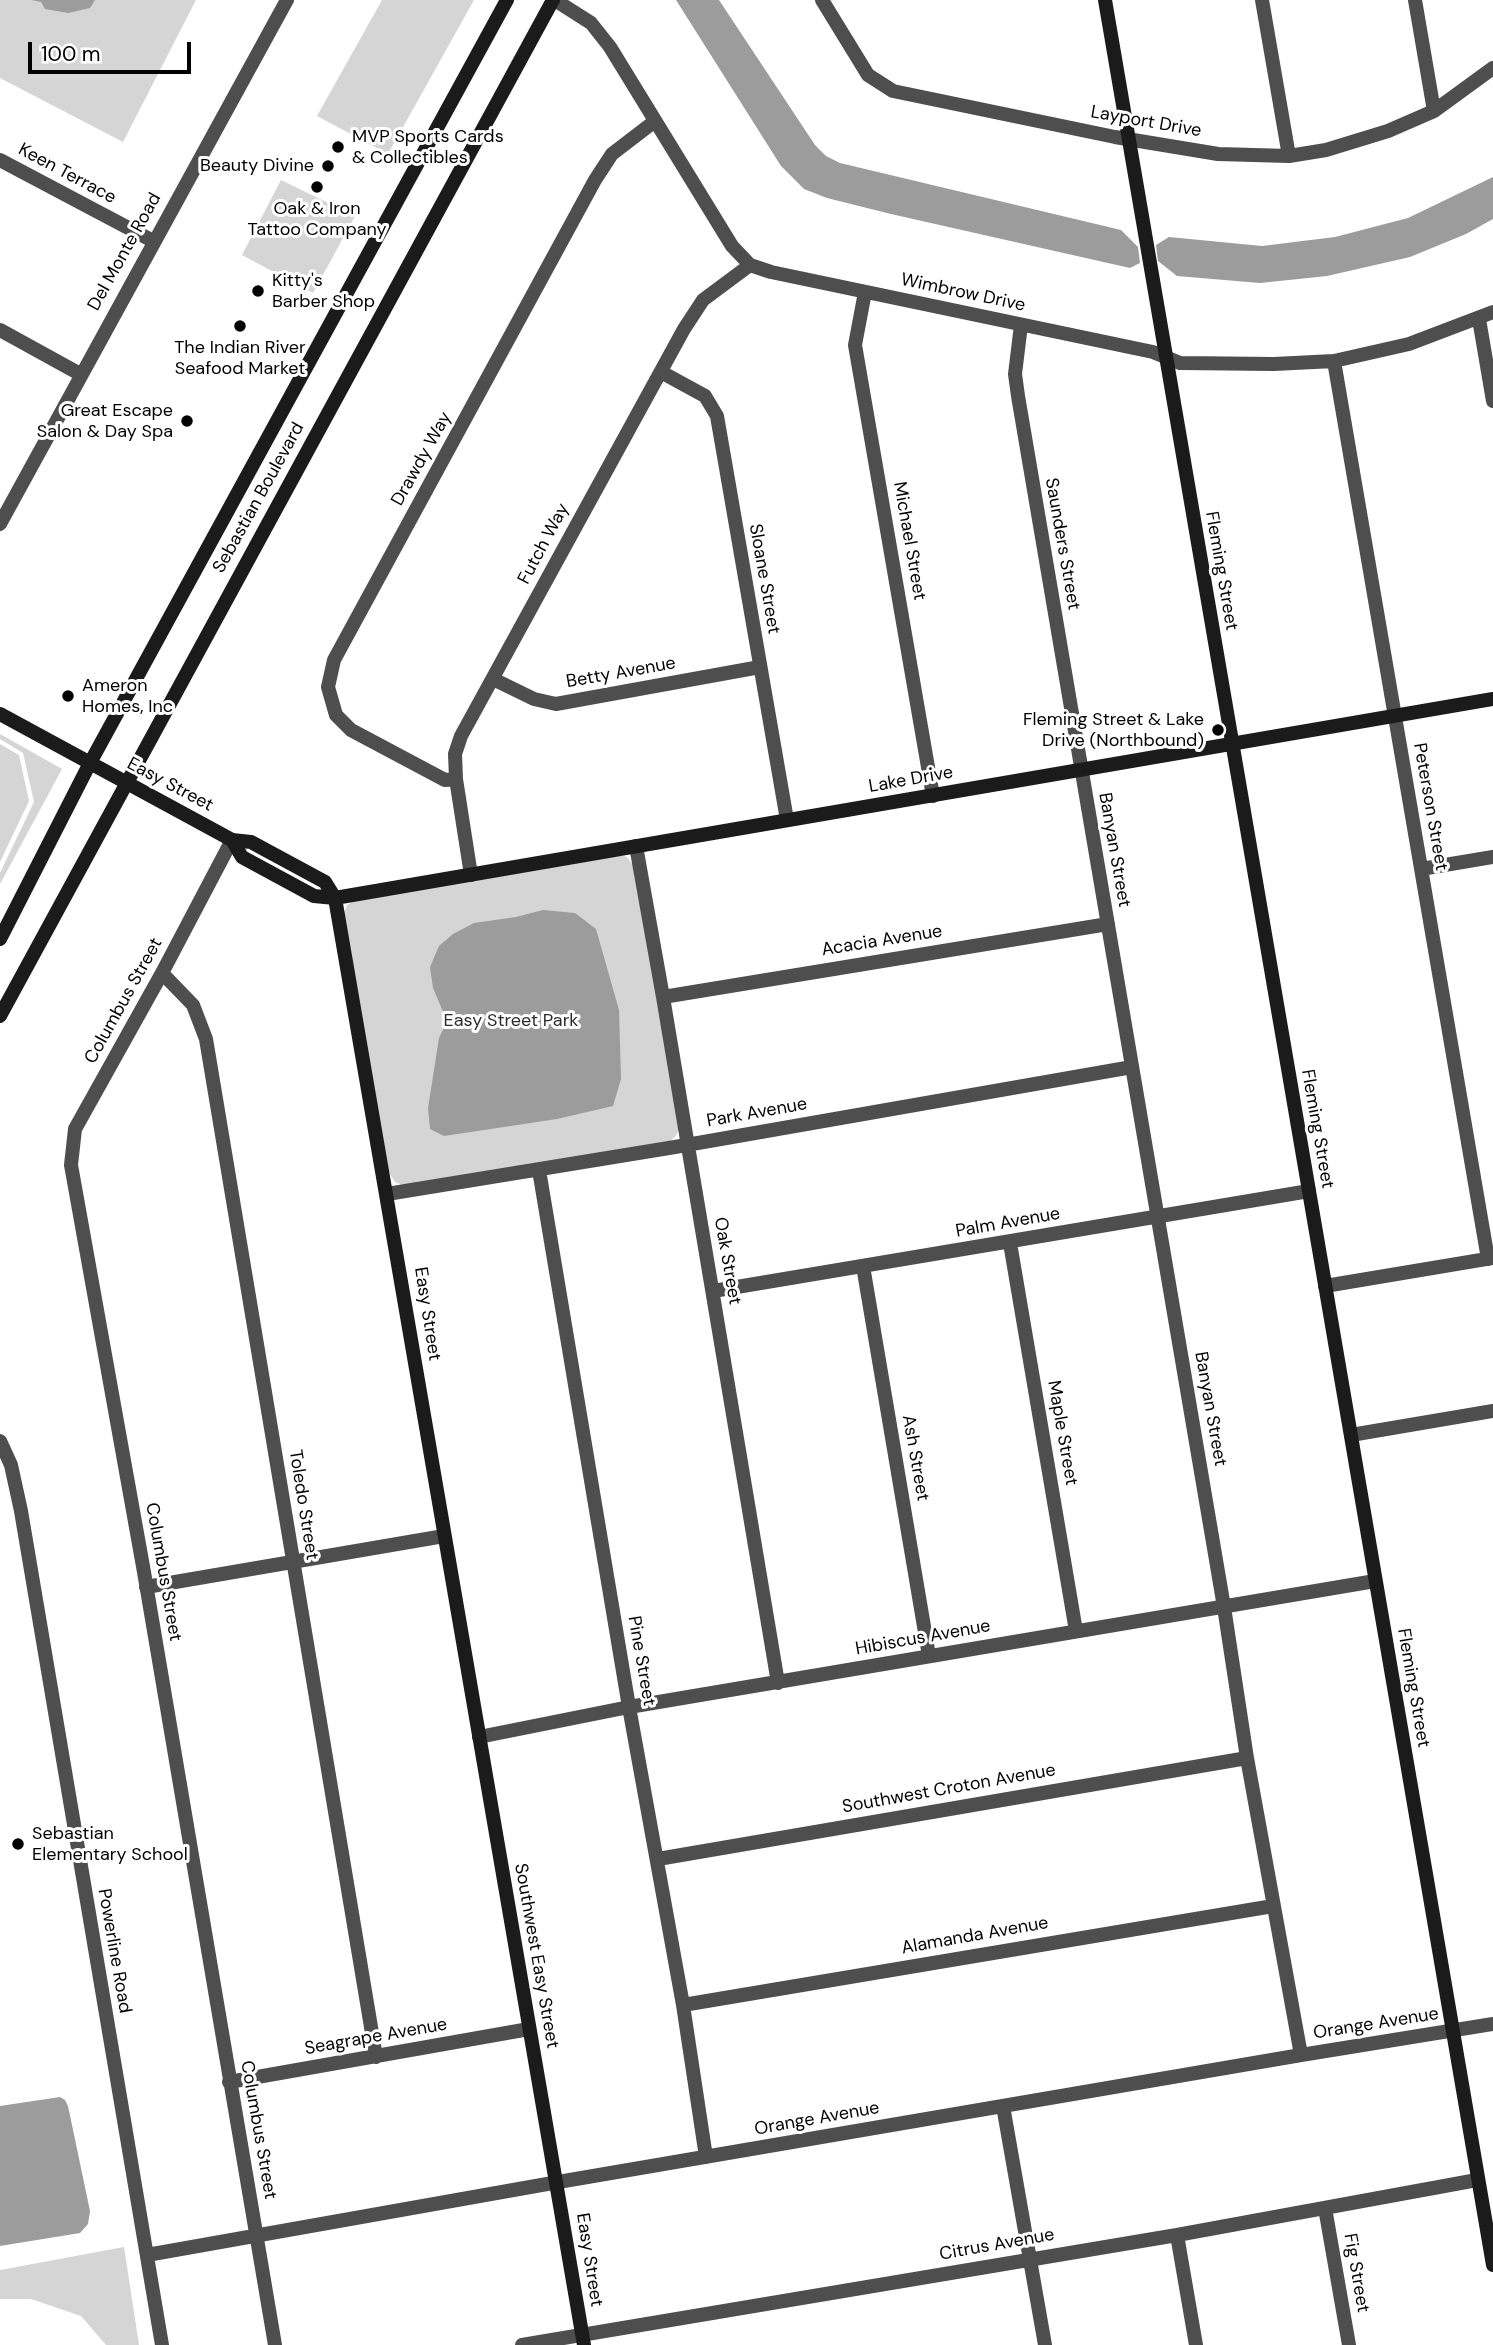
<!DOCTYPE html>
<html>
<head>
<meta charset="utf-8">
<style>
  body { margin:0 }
  #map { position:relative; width:1493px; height:2345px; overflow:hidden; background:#fff; font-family:"DM Sans",sans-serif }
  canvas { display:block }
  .scale { position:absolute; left:28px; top:42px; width:163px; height:32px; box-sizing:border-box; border:4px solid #000; border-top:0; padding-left:9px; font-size:21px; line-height:24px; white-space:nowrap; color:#000; -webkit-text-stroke:5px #fff; paint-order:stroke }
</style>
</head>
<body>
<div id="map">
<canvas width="1493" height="2345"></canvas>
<div class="scale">100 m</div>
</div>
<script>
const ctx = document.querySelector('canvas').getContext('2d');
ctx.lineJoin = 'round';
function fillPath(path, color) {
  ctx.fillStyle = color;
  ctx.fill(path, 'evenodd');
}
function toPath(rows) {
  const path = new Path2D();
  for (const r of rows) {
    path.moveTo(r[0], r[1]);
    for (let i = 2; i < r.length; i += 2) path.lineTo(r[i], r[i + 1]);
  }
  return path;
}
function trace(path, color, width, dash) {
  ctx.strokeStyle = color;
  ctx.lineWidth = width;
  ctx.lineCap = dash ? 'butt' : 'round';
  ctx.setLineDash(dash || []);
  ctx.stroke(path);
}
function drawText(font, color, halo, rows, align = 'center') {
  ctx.font = font + ' "DM Sans",sans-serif';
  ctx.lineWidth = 6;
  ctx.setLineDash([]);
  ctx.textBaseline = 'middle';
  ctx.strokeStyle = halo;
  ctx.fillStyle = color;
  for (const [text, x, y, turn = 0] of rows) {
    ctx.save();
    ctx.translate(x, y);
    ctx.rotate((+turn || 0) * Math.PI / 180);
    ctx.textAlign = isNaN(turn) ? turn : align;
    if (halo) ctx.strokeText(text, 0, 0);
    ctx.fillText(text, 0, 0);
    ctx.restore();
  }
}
const green = toPath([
  [0,0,196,0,123,142,0,78],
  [382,0,474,0,388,154,317,116],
  [281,180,355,216,313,293,242,255],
  [0,734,62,769,0,884,0,873,34,802,23,753,0,739],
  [0,744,19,755,29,801,0,862],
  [617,854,627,857,635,868,680,1126,676,1136,668,1143,408,1187,395,1182,388,1171,344,913,347,905,358,899],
  [124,2247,139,2345,106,2345,81,2316,31,2299,0,2299,0,2270]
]);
const water = toPath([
  [31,0,30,0,95,0,90,8,68,13,45,9,41,2],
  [676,0,719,0,815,145,826,156,840,163,1121,230,1138,247,1140,263,1130,268,891,214,827,198,804,189,781,166],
  [1493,177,1493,219,1466,234,1410,257,1327,276,1260,283,1177,276,1158,261,1156,245,1169,237,1262,246,1335,237,1408,218],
  [543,910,575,913,596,929,619,1010,621,1079,613,1106,557,1119,444,1136,430,1129,428,1108,439,1038,447,1021,433,988,430,967,439,946,453,934,474,923,516,917],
  [60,2097,65,2100,68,2106,90,2211,88,2224,80,2233,0,2246,0,2106]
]);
const street = toPath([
  [555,0,591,23,610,47,732,246,750,265,771,272,1153,352,1180,363,1274,364,1334,361,1409,344,1493,312],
  [822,0,868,75,893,91,1115,137,1218,154,1289,156,1326,150,1388,131,1434,111,1493,68],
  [1262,0,1289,156],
  [1415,0,1434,111],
  [0,160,153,241],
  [865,292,855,345,933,796],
  [1479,319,1493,401],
  [1021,325,1015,374,1018,396,1224,1607,1247,1758,1301,2055],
  [0,330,80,374],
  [1334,361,1488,1259],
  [661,372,705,396,717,416,787,820],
  [0,524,287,0],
  [493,679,534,699,556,704,760,667],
  [456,779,445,780,351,730,336,715,328,687,334,660,595,180,612,154,655,121],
  [232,840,162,973,75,1129,71,1165,144,1572,275,2345],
  [636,846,663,997,778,1683],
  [1421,869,1493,857],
  [471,875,456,779,455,754,461,736,684,329,703,300,750,265],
  [162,973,193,1005,206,1039,376,2057],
  [663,997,1108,924],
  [539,1170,629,1707,683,2005,706,2157],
  [387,1194,675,1147,1132,1067],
  [1010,1243,1076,1631],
  [863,1266,929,1656],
  [1325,1286,1493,1258],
  [713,1291,1309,1191],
  [1351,1435,1493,1411],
  [0,1441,11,1465,21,1511,162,2345],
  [146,1587,444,1536],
  [479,1737,629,1707,1375,1581],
  [658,1859,1247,1758],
  [683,2005,1273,1906],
  [229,2082,529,2029],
  [1003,2106,1045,2345],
  [1325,2208,1349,2345],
  [1177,2235,1196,2345],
  [147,2255,564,2181,1301,2055,1493,2024],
  [522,2345,1177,2235,1477,2180]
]);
const secondary = toPath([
  [1105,0,1493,2265],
  [0,714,232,840,251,842,325,882,335,898,584,2345],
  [232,840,242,857,314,896,335,898,1493,699],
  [0,939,90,763,507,0],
  [0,1016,553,0]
]);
const markers = [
  [338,147,7,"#000"],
  [328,166,7,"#000"],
  [317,187,7,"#000"],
  [258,291,7,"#000"],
  [240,326,7,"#000"],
  [187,421,7,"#000"],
  [68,696,7,"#000"],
  [1218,730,7,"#000"],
  [18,1844,7,"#000"]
];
const streetNames = [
  ["Layport Drive",1146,122,10],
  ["Keen Terrace",67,174,28],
  ["Del Monte Road",125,252,-61],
  ["Wimbrow Drive",963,293,12],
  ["Drawdy Way",422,459,-61],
  ["Sebastian Boulevard",259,498,-61],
  ["Michael Street",909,541,80],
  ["Futch Way",544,544,-62],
  ["Saunders Street",1062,544,80],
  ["Fleming Street",1221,571,80],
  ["Sloane Street",764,579,80],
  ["Betty Avenue",621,673,-10],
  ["Lake Drive",911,780,-10],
  ["Easy Street",170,785,28],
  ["Peterson Street",1430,807,80],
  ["Banyan Street",1114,850,80],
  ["Acacia Avenue",882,941,-9],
  ["Columbus Street",124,1001,-61],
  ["Park Avenue",757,1113,-10],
  ["Fleming Street",1317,1129,80],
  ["Palm Avenue",1008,1223,-10],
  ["Oak Street",727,1261,80],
  ["Easy Street",427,1314,81],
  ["Banyan Street",1210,1409,80],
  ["Maple Street",1062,1433,80],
  ["Ash Street",915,1458,80],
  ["Toledo Street",303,1505,81],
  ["Columbus Street",163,1572,80],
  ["Hibiscus Avenue",923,1638,-10],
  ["Pine Street",641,1661,80],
  ["Fleming Street",1413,1688,80],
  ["Southwest Croton Avenue",949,1789,-10],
  ["Alamanda Avenue",975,1936,-10],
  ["Powerline Road",114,1951,80],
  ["Southwest Easy Street",536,1956,80],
  ["Orange Avenue",1376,2024,-9],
  ["Seagrape Avenue",376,2037,-10],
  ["Orange Avenue",817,2119,-10],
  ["Columbus Street",258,2130,80],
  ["Citrus Avenue",997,2245,-10],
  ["Easy Street",589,2260,81],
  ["Fig Street",1356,2273,80]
];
const poiNames = [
  ["MVP Sports Cards",352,137],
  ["& Collectibles",352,158],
  ["Beauty Divine",314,166,"right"],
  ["Oak & Iron",317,209,"center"],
  ["Tattoo Company",317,230,"center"],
  ["Kitty's",272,281],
  ["Barber Shop",272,302],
  ["The Indian River",240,348,"center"],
  ["Seafood Market",240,369,"center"],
  ["Great Escape",173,411,"right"],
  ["Salon & Day Spa",173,432,"right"],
  ["Ameron",82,686],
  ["Homes, Inc",82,707],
  ["Fleming Street & Lake",1204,720,"right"],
  ["Drive (Northbound)",1204,741,"right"],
  ["Sebastian",32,1834],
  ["Elementary School",32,1855]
];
const parkNames = [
  ["Easy Street Park",511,1021]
];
fillPath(green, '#d5d5d5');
fillPath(water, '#9c9c9c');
trace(street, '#4e4e4e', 14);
trace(secondary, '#1b1b1b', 14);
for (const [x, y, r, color] of markers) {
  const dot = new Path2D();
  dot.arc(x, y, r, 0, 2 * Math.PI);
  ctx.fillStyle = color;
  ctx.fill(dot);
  trace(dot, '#fff', 2.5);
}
drawText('18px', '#000', '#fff', streetNames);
drawText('18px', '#000', '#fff', poiNames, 'left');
drawText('18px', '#2c2c2c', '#fff', parkNames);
</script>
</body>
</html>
